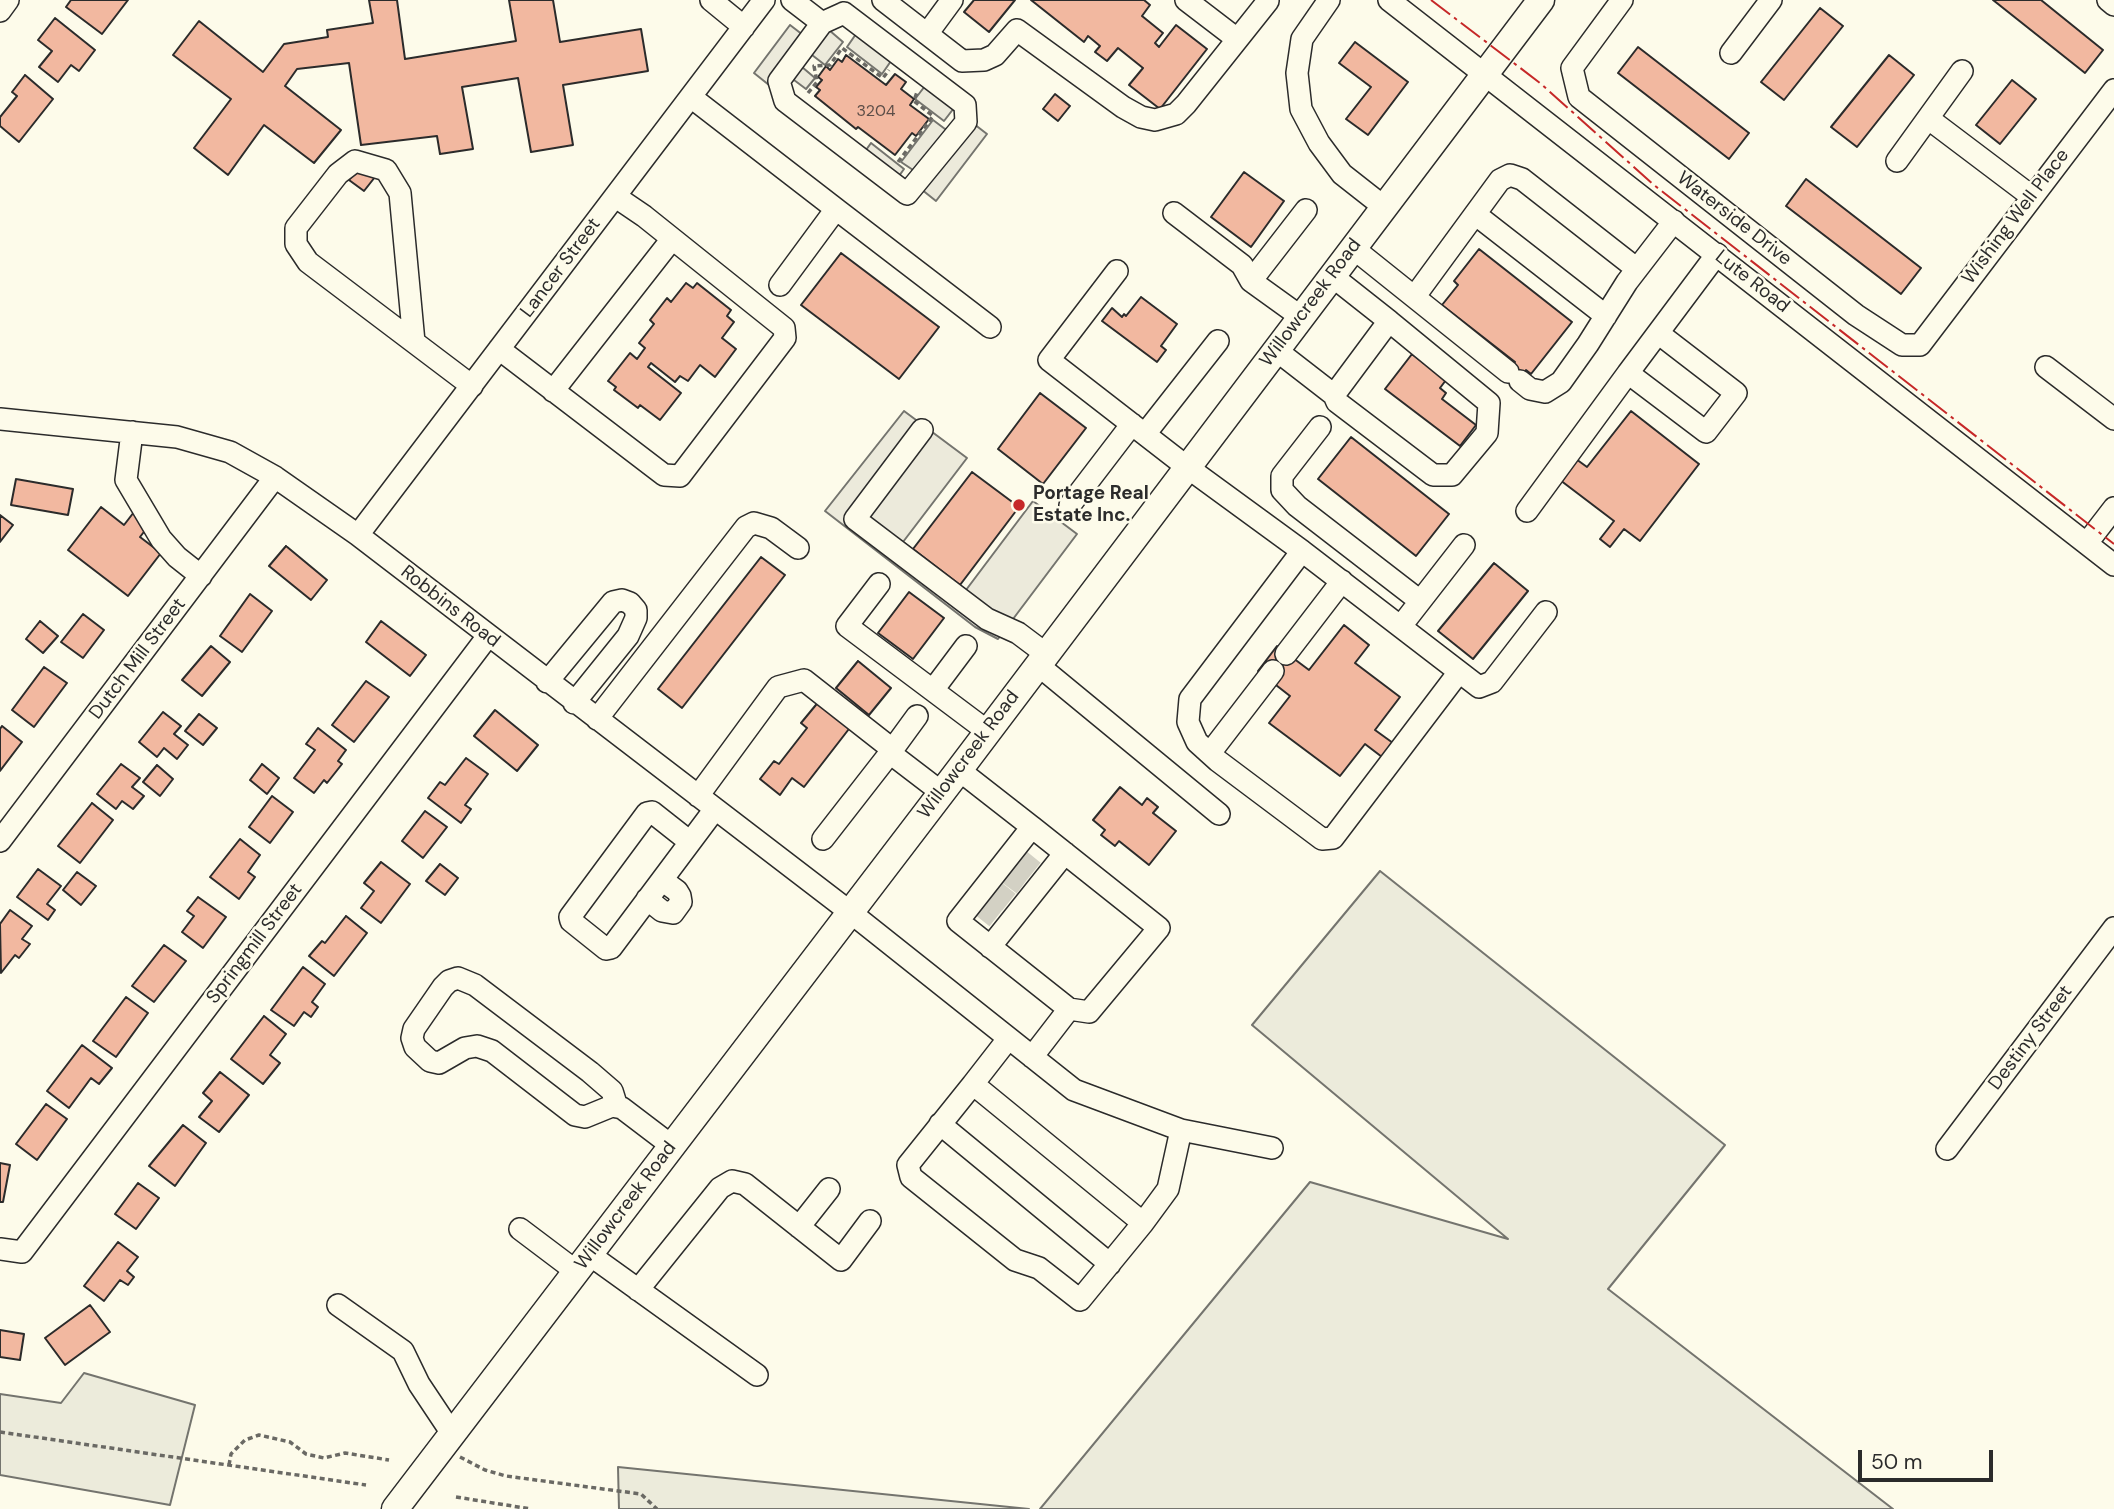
<!DOCTYPE html>
<html>
<head>
<meta charset="utf-8">
<style>
  body { margin:0 }
  #map { position:relative; width:2114px; height:1509px; overflow:hidden; background:#fdfbea; font-family:"DM Sans",sans-serif }
  canvas { display:block }
  .scale { position:absolute; left:1858px; top:1450px; width:135px; height:32px; box-sizing:border-box; border:4px solid #2b2b2b; border-top:0; padding-left:9px; font-size:21px; line-height:24px; white-space:nowrap; color:#2b2b2b; -webkit-text-stroke:5px #fdfbea; paint-order:stroke }
</style>
</head>
<body>
<div id="map">
<canvas width="2114" height="1509"></canvas>
<div class="scale">50 m</div>
</div>
<script>
const ctx = document.querySelector('canvas').getContext('2d');
ctx.lineJoin = 'round';
function fillPath(path, color) {
  ctx.fillStyle = color;
  ctx.fill(path, 'evenodd');
}
function toPath(rows) {
  const path = new Path2D();
  for (const r of rows) {
    path.moveTo(r[0], r[1]);
    for (let i = 2; i < r.length; i += 2) path.lineTo(r[i], r[i + 1]);
  }
  return path;
}
function trace(path, color, width, dash) {
  ctx.strokeStyle = color;
  ctx.lineWidth = width;
  ctx.lineCap = dash ? 'butt' : 'round';
  ctx.setLineDash(dash || []);
  ctx.stroke(path);
}
function drawText(font, color, halo, rows, align = 'center') {
  ctx.font = font + ' "DM Sans",sans-serif';
  ctx.lineWidth = 5;
  ctx.setLineDash([]);
  ctx.textBaseline = 'middle';
  ctx.strokeStyle = halo;
  ctx.fillStyle = color;
  for (const [text, x, y, turn = 0] of rows) {
    ctx.save();
    ctx.translate(x, y);
    ctx.rotate((+turn || 0) * Math.PI / 180);
    ctx.textAlign = isNaN(turn) ? turn : align;
    if (halo) ctx.strokeText(text, 0, 0);
    ctx.fillText(text, 0, 0);
    ctx.restore();
  }
}
const green = toPath([
  [1380,871,1725,1145,1608,1289,1893,1509,1040,1509,1310,1182,1508,1239,1252,1025,1380,871],
  [84,1373,195,1405,170,1505,0,1475,0,1394,61,1403,84,1373],
  [618,1467,1029,1509,619,1509,618,1467]
]);
const parking = toPath([
  [790,25,803,35,829,30,843,42,825,65,812,55,802,67,815,78,806,89,794,80,769,85,754,73,790,25],
  [856,34,891,61,882,74,847,47,856,34],
  [925,86,954,108,944,121,915,99,925,86],
  [933,120,945,129,974,124,987,134,936,201,921,189,913,170,901,162,933,120],
  [871,143,904,169,899,176,866,150,871,143],
  [904,411,967,458,903,542,966,590,1033,501,1077,534,998,639,975,627,825,511,904,411]
]);
const building = toPath([
  [71,0,128,0,102,34,66,7,71,0],
  [369,0,397,0,405,59,516,41,509,0,553,0,560,42,641,29,648,71,563,85,573,145,531,152,518,78,462,87,473,149,440,154,437,136,361,145,349,63,297,69,285,86,341,130,314,163,264,125,228,175,194,148,231,99,173,55,199,21,263,72,284,44,328,37,327,30,373,23,369,0],
  [974,0,1015,0,989,32,964,12,974,0],
  [1031,0,1144,0,1150,5,1142,16,1163,33,1155,43,1159,47,1176,25,1207,49,1160,109,1129,85,1143,68,1118,48,1107,61,1095,52,1100,46,1088,36,1084,42,1031,0],
  [1993,0,2041,0,2103,50,2085,73,1993,0],
  [1820,8,1843,26,1784,100,1761,82,1820,8],
  [55,18,95,50,79,71,71,65,58,82,39,67,52,51,38,40,55,18],
  [1355,42,1408,82,1368,135,1346,119,1371,87,1339,63,1355,42],
  [1638,47,1749,133,1729,159,1618,73,1638,47],
  [846,55,886,85,895,74,906,82,901,89,914,99,910,105,929,119,916,136,912,133,895,155,858,127,856,129,815,96,820,90,816,87,822,80,818,77,826,66,830,70,838,59,842,62,846,55],
  [1889,55,1914,75,1857,147,1831,127,1889,55],
  [25,75,53,99,19,142,0,126,0,117,17,96,12,92,25,75],
  [2012,80,2036,99,2000,144,1976,125,2012,80],
  [1055,94,1070,106,1058,121,1043,109,1055,94],
  [360,166,375,177,364,191,349,180,360,166],
  [1244,172,1284,201,1251,247,1211,217,1244,172],
  [1806,179,1921,268,1901,294,1786,206,1806,179],
  [1479,249,1572,322,1531,374,1526,370,1516,383,1506,374,1515,362,1442,305,1458,285,1454,281,1479,249],
  [841,253,939,327,899,379,801,305,841,253],
  [686,283,693,288,697,283,731,310,727,316,734,322,722,338,736,349,715,377,700,365,688,381,680,376,675,382,651,363,648,367,681,393,660,420,640,405,638,408,614,390,616,387,608,381,630,353,637,359,645,348,639,343,654,324,650,320,667,298,671,302,686,283],
  [1141,297,1177,324,1161,346,1166,350,1157,362,1102,321,1112,308,1122,317,1124,314,1126,316,1141,297],
  [1412,354,1446,380,1440,388,1446,393,1442,399,1476,425,1460,446,1385,389,1412,354],
  [1040,393,1086,428,1043,484,998,449,1040,393],
  [1631,411,1699,464,1640,541,1624,529,1610,547,1600,539,1614,521,1560,480,1576,459,1587,467,1631,411],
  [1351,437,1449,514,1416,556,1318,479,1351,437],
  [972,472,1019,507,960,585,913,549,972,472],
  [16,479,73,489,68,515,11,505,16,479],
  [101,507,124,525,134,512,150,524,140,537,161,553,128,596,68,550,101,507],
  [0,515,13,525,0,542,0,515],
  [286,546,327,580,311,600,269,566,286,546],
  [761,557,785,575,682,708,658,689,761,557],
  [1494,563,1528,591,1473,659,1438,631,1494,563],
  [909,592,944,618,913,659,878,633,909,592],
  [250,594,272,611,242,652,220,636,250,594],
  [83,614,104,630,83,658,61,642,83,614],
  [40,621,58,636,43,653,26,639,40,621],
  [381,621,426,655,410,676,366,642,381,621],
  [1344,625,1369,645,1355,663,1400,697,1375,730,1393,743,1382,757,1365,744,1340,776,1269,723,1290,696,1258,671,1277,646,1309,670,1344,625],
  [211,646,230,662,202,696,182,680,211,646],
  [858,661,891,688,869,715,836,688,858,661],
  [44,667,67,683,34,727,12,710,44,667],
  [366,681,389,697,354,742,332,725,366,681],
  [820,700,852,725,804,787,792,778,780,795,760,779,774,761,779,764,807,728,801,723,820,700],
  [495,710,538,745,517,771,474,736,495,710],
  [163,712,181,726,174,734,188,745,177,759,164,748,157,757,139,742,163,712],
  [199,714,217,728,203,745,185,731,199,714],
  [2,726,22,742,0,771,0,729,2,726],
  [318,728,346,750,338,761,342,764,327,783,324,780,314,793,294,778,315,750,306,744,318,728],
  [466,758,488,774,465,805,471,809,461,823,428,798,440,782,445,785,466,758],
  [121,764,140,778,132,787,144,796,133,809,122,801,116,809,97,794,121,764],
  [262,764,279,778,267,794,250,780,262,764],
  [157,765,173,779,160,796,143,782,157,765],
  [1120,787,1142,805,1147,798,1158,807,1153,813,1176,831,1149,865,1119,841,1115,846,1101,835,1105,830,1093,820,1120,787],
  [272,796,293,812,270,843,249,827,272,796],
  [92,803,113,820,80,863,58,846,92,803],
  [425,811,447,827,423,858,402,841,425,811],
  [240,839,260,855,248,872,255,877,239,899,210,877,240,839],
  [381,862,410,884,381,923,361,908,374,891,364,883,381,862],
  [440,864,458,878,445,895,426,881,440,864],
  [38,869,61,886,47,904,55,910,48,920,17,897,38,869],
  [77,872,96,886,81,905,63,890,77,872],
  [198,897,226,917,203,948,182,932,194,916,187,911,198,897],
  [10,910,32,926,22,939,30,944,19,958,15,955,1,973,0,924,10,910],
  [346,916,367,933,334,976,309,956,322,941,325,943,346,916],
  [164,945,186,961,154,1002,132,986,164,945],
  [303,967,325,984,312,1002,318,1007,311,1017,304,1012,294,1026,271,1010,303,967],
  [126,997,148,1013,116,1057,93,1041,126,997],
  [264,1016,286,1034,270,1055,280,1063,263,1084,231,1059,264,1016],
  [82,1045,112,1068,99,1084,91,1078,69,1108,47,1091,82,1045],
  [220,1072,249,1095,219,1132,199,1117,212,1101,203,1093,220,1072],
  [46,1104,67,1119,37,1160,16,1144,46,1104],
  [183,1125,206,1143,175,1186,149,1166,183,1125],
  [0,1163,10,1165,3,1202,0,1202,0,1163],
  [138,1183,159,1198,136,1229,115,1214,138,1183],
  [118,1242,138,1257,127,1271,134,1277,128,1285,120,1280,104,1301,84,1286,118,1242],
  [90,1305,110,1332,65,1365,45,1338,90,1305],
  [0,1330,24,1334,20,1360,0,1357,0,1330]
]);
const minorTunnel = toPath([
  [1018,858,1034,871],
  [1007,873,1023,885],
  [994,890,1009,902],
  [981,906,996,918]
]);
const path = toPath([
  [808,93,817,82,814,66,830,65,842,48,883,78,889,70],
  [898,162,933,116,914,101,917,92],
  [0,1432,366,1485],
  [460,1457,485,1470,506,1476,641,1494,657,1509],
  [229,1465,231,1454,245,1440,259,1435,290,1442,306,1454,324,1458,345,1453,389,1460],
  [456,1497,531,1509]
]);
const minor = toPath([
  [711,0,744,27],
  [792,0,822,23],
  [883,0,962,61,984,60,995,55,1017,30,1123,107,1141,117,1155,120,1176,114,1186,104,1268,1,1266,0],
  [1186,0,1237,39],
  [1329,0,1302,39,1297,73,1301,109,1319,143,1342,174,1384,207],
  [1389,0,2114,565],
  [1622,0,1572,68,1579,97,1856,315,1902,345,1920,345,2114,90],
  [2108,0,2114,5],
  [0,11,8,0],
  [844,13,965,105,966,122,907,194,785,101,779,81,822,23,844,13],
  [927,34,952,0],
  [1731,53,1771,0],
  [691,97,836,209,780,285],
  [1929,119,2031,196],
  [1897,161,1962,71],
  [836,209,990,327],
  [1174,213,1242,265,1251,281,1301,317],
  [1475,214,1606,316],
  [1353,248,1508,372],
  [1117,271,1049,360,1187,467,1302,551,1479,687,1492,682,1546,612],
  [1251,281,1306,210],
  [1415,296,1500,180,1510,175,1522,179,1637,269],
  [1658,333,1736,393,1706,432,1628,373,1717,254],
  [414,342,400,193,386,170,355,161,338,174,296,228,296,244,308,262,472,386],
  [499,349,664,475,680,476,785,338,784,328,644,216,616,197],
  [1276,350,1334,395,1389,321,1332,276],
  [2046,367,2114,419],
  [1520,381,1530,389,1545,392,1561,382,1588,344,1627,282,1674,221],
  [553,391,672,239],
  [1334,395,1337,402,1433,475,1452,475,1487,433,1489,403,1389,321],
  [0,419,177,437,230,452,275,477,358,535,850,912,1074,1090,1181,1130,1272,1148],
  [1320,427,1282,476,1282,490,1297,506,1420,601],
  [922,430,855,519,987,619,1018,633,1046,654],
  [132,432,126,480,161,539,177,557,201,576],
  [1145,434,1218,341],
  [1070,505,1132,424],
  [1527,511,1628,373],
  [358,535,764,0],
  [2087,543,2114,508],
  [1302,551,1190,699,1188,722,1197,742,1218,761,1322,839,1333,838,1459,672],
  [879,584,847,626,987,731],
  [1401,626,1464,545],
  [1286,654,1342,581],
  [1038,665,1219,814],
  [547,682,613,602,622,600,630,603,636,610,636,618,628,636,574,703],
  [933,690,966,646],
  [597,719,746,527,754,523,771,528,798,548],
  [890,753,917,716],
  [1210,753,1273,671],
  [959,770,1032,827,958,921,1069,1009,1032,1057],
  [698,796,778,687,804,680,892,749],
  [1032,827,1159,928,1089,1012,1069,1009],
  [823,839,890,753,941,792],
  [0,841,275,477],
  [690,842,652,812,647,813,570,917,571,921,606,949,611,948,715,809],
  [647,899,662,911,673,913,681,902,680,896,677,891,662,880],
  [990,947,1065,853],
  [973,1084,1008,1039],
  [617,1107,612,1091,590,1072,475,985,458,978,449,981,443,987,414,1029,412,1038,415,1047,430,1061,439,1063,465,1048,477,1046,492,1051,575,1115,585,1117,612,1106,622,1108,672,1146],
  [940,1124,1110,1264],
  [1947,1149,2114,928],
  [1143,1223,973,1084,908,1165,911,1177,1015,1260,1039,1268,1080,1300,1143,1223,1168,1189,1181,1130],
  [799,1227,829,1189],
  [520,1229,577,1272],
  [0,1249,22,1252,488,636],
  [590,1255,757,1375],
  [638,1290,720,1188,732,1181,745,1184,841,1260,870,1221],
  [338,1305,403,1351,419,1384,453,1435]
]);
const major = toPath([
  [395,1509,959,770,1541,0]
]);
const power = toPath([
  [1431,0,1540,83,1654,185,2114,544]
]);
const markers = [
  [1019,505,7,"#c62828"]
];
const numberNames = [
  ["3204",876,112]
];
const streetNames = [
  ["Wishing Well Place",2016,217,-53],
  ["Waterside Drive",1734,219,38],
  ["Lancer Street",561,268,-53],
  ["Lute Road",1752,282,38],
  ["Willowcreek Road",1311,303,-53],
  ["Robbins Road",450,607,38],
  ["Dutch Mill Street",138,659,-53],
  ["Willowcreek Road",969,755,-53],
  ["Springmill Street",255,944,-53],
  ["Destiny Street",2031,1038,-53],
  ["Willowcreek Road",626,1206,-53]
];
const poiNames = [
  ["Portage Real",1033,494],
  ["Estate Inc.",1033,516]
];
fillPath(green, '#ecebdb');
trace(green, '#74746e', 2);
fillPath(parking, '#eceadb');
trace(parking, '#74746e', 2);
fillPath(building, '#f2b8a0');
trace(building, '#2b2b2b', 2);
trace(minorTunnel, '#d3d1c4', 21, [21, 10]);
trace(minor, '#2b2b2b', 24);
trace(major, '#2b2b2b', 29);
trace(path, '#6a6964', 3.5, [5, 3.5]);
trace(minor, '#fdfbea', 21);
trace(major, '#fdfbea', 26);
trace(power, '#c62828', 2, [24, 5, 3.5, 5]);
for (const [x, y, r, color] of markers) {
  const dot = new Path2D();
  dot.arc(x, y, r, 0, 2 * Math.PI);
  ctx.fillStyle = color;
  ctx.fill(dot);
  trace(dot, '#fdfbea', 2.5);
}
drawText('16px', '#5d4e48', null, numberNames);
drawText('19px', '#2b2b2b', '#fdfbea', streetNames);
drawText('bold 19px', '#2b2b2b', '#fdfbea', poiNames, 'left');
</script>
</body>
</html>
